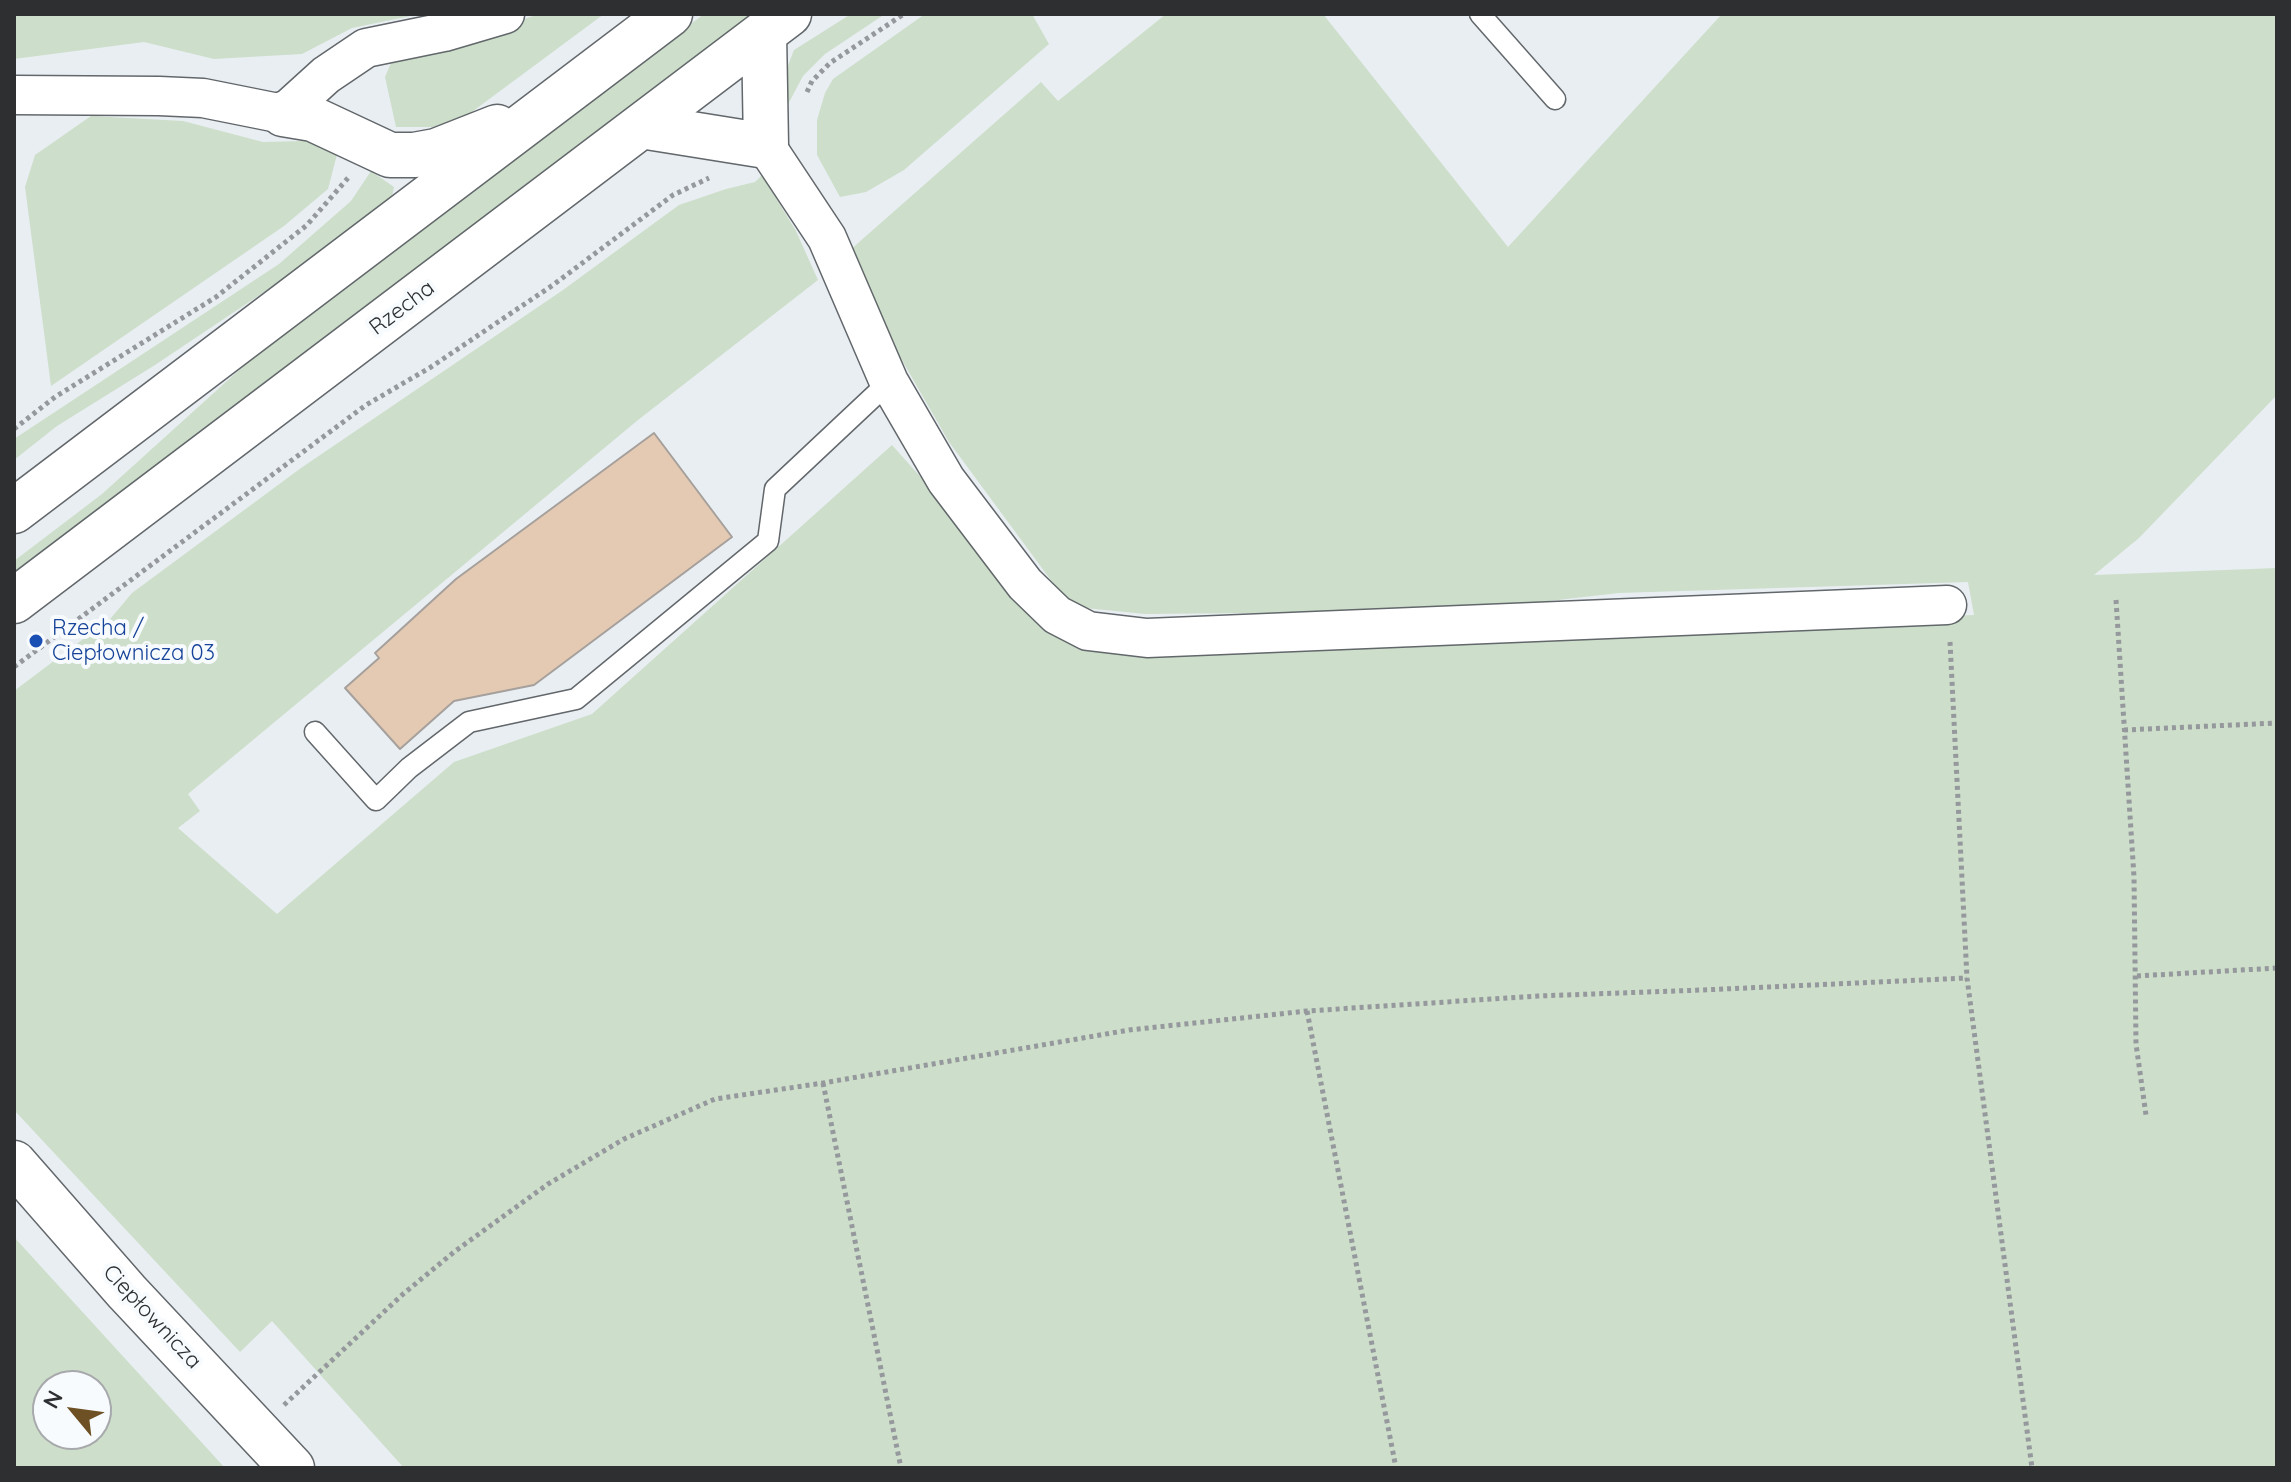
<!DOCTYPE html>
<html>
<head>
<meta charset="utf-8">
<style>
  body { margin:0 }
  #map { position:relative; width:2291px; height:1482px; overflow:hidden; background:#e9eef3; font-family:Quicksand,sans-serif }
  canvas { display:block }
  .frame { position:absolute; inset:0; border:16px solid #2d2f31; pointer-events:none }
  .north { position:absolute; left:32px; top:1370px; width:80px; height:80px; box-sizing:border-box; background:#f8fbfe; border:2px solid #a7a9ac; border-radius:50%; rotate:299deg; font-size:22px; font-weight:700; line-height:32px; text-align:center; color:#2d2f31 }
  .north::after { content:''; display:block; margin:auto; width:28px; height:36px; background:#6d5124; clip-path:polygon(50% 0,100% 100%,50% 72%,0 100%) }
</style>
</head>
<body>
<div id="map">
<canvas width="2291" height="1482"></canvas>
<div class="frame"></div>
<div class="north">N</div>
</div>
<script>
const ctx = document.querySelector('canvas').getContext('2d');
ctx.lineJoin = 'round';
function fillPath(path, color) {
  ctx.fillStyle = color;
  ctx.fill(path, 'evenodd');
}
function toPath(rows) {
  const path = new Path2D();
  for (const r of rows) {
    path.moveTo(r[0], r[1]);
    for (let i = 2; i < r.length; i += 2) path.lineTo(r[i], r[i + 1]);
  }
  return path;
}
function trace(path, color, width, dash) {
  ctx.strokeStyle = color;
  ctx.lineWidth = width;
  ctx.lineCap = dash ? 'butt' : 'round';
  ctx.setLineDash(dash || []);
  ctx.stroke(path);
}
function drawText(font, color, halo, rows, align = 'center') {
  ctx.font = font + ' Quicksand,sans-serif';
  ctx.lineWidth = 8;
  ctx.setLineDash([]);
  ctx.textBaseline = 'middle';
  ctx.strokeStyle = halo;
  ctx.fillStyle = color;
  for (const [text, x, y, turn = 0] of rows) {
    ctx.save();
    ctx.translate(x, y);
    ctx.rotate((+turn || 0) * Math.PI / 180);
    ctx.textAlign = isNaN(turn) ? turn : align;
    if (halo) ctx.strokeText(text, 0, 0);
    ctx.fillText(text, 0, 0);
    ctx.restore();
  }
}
const green = toPath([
  [14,14,420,14,352,28,302,54,214,59,144,42,14,59],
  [540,14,604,14,465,117,433,127,396,127,385,77,390,65,396,58],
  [704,14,756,14,14,575,14,561,102,494,269,343],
  [851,14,885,14,825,54,803,76,786,108,783,88,787,68,794,50],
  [925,14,1032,14,1049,44,904,170,866,192,840,197,817,155,817,120,825,93,833,79],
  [1166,14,1323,14,1508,247,1722,14,2277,14,2277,395,2139,538,2094,575,2277,568,2277,1468,404,1468,272,1321,240,1352,14,1110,14,691,111,618,132,593,301,468,563,290,679,205,726,189,755,182,762,175,796,231,818,280,638,420,188,794,200,811,178,828,277,914,454,762,592,714,892,445,1062,635,1149,651,1974,615,1968,582,1619,593,1461,611,1145,614,1075,607,1050,579,949,442,872,308,849,251,1041,82,1058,101],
  [91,116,183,121,263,142,304,141,318,138,339,147,328,189,284,226,51,386,25,187,35,155],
  [371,171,394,187,391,201,273,286,155,365,57,426,14,460,14,439,279,264,351,201],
  [14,1237,225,1468,14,1468],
  [48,1386,96,1386,96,1434,48,1434]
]);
const building = toPath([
  [654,433,732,537,534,685,454,701,400,749,345,688,379,658,375,653,456,579,654,433]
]);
const path = toPath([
  [807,92,812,81,830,63,904,14],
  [14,429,55,397,216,297,307,225,348,178],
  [2116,600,2134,877,2136,1044,2146,1115],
  [1950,642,1967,978,2032,1468],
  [14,667,366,405,431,367,553,285,673,195,709,178],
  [2124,730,2277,723],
  [2137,976,2277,968],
  [1307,1011,1396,1468],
  [823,1083,901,1468],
  [284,1405,402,1295,454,1252,548,1184,624,1139,715,1099,823,1083,1129,1030,1307,1011,1538,996,1702,990,1967,978]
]);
const lane = toPath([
  [1480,14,1555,99],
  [315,732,376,800,409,768,469,722,576,699,768,541,775,489,889,382]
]);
const street = toPath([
  [14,95,159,96,203,98,283,114,326,75,366,48,444,32,505,14],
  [766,146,827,238,889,382,946,480,1025,584,1057,615,1088,631,1147,638,1947,605]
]);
const secondary = toPath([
  [283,114,313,119,390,155,414,155,436,151,497,127],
  [641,126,766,146,764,33],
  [14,511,670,14],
  [14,601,789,14],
  [14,1163,127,1292,292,1468]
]);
const markers = [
  [36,641,8,"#1a4fb4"]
];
const streetNames = [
  ["Rzecha",402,308,-37],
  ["Ciepłownicza",152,1317,47]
];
const transitNames = [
  ["Rzecha /",52,628],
  ["Ciepłownicza 03",52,653]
];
fillPath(green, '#cddeca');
fillPath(building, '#e5cab3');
trace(building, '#a5a09c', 2);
trace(lane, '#62676b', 23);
trace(street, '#62676b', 41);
trace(secondary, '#62676b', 47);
trace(path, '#95989c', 5, [4, 4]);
trace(lane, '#fff', 20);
trace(street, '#fff', 38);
trace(secondary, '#fff', 44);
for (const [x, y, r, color] of markers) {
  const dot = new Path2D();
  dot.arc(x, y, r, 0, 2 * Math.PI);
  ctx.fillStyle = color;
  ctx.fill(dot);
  trace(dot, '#f8fbfe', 3);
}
drawText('22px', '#2d2f31', '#f8fbfe', streetNames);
drawText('22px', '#164399', '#f8fbfe', transitNames, 'left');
</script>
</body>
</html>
